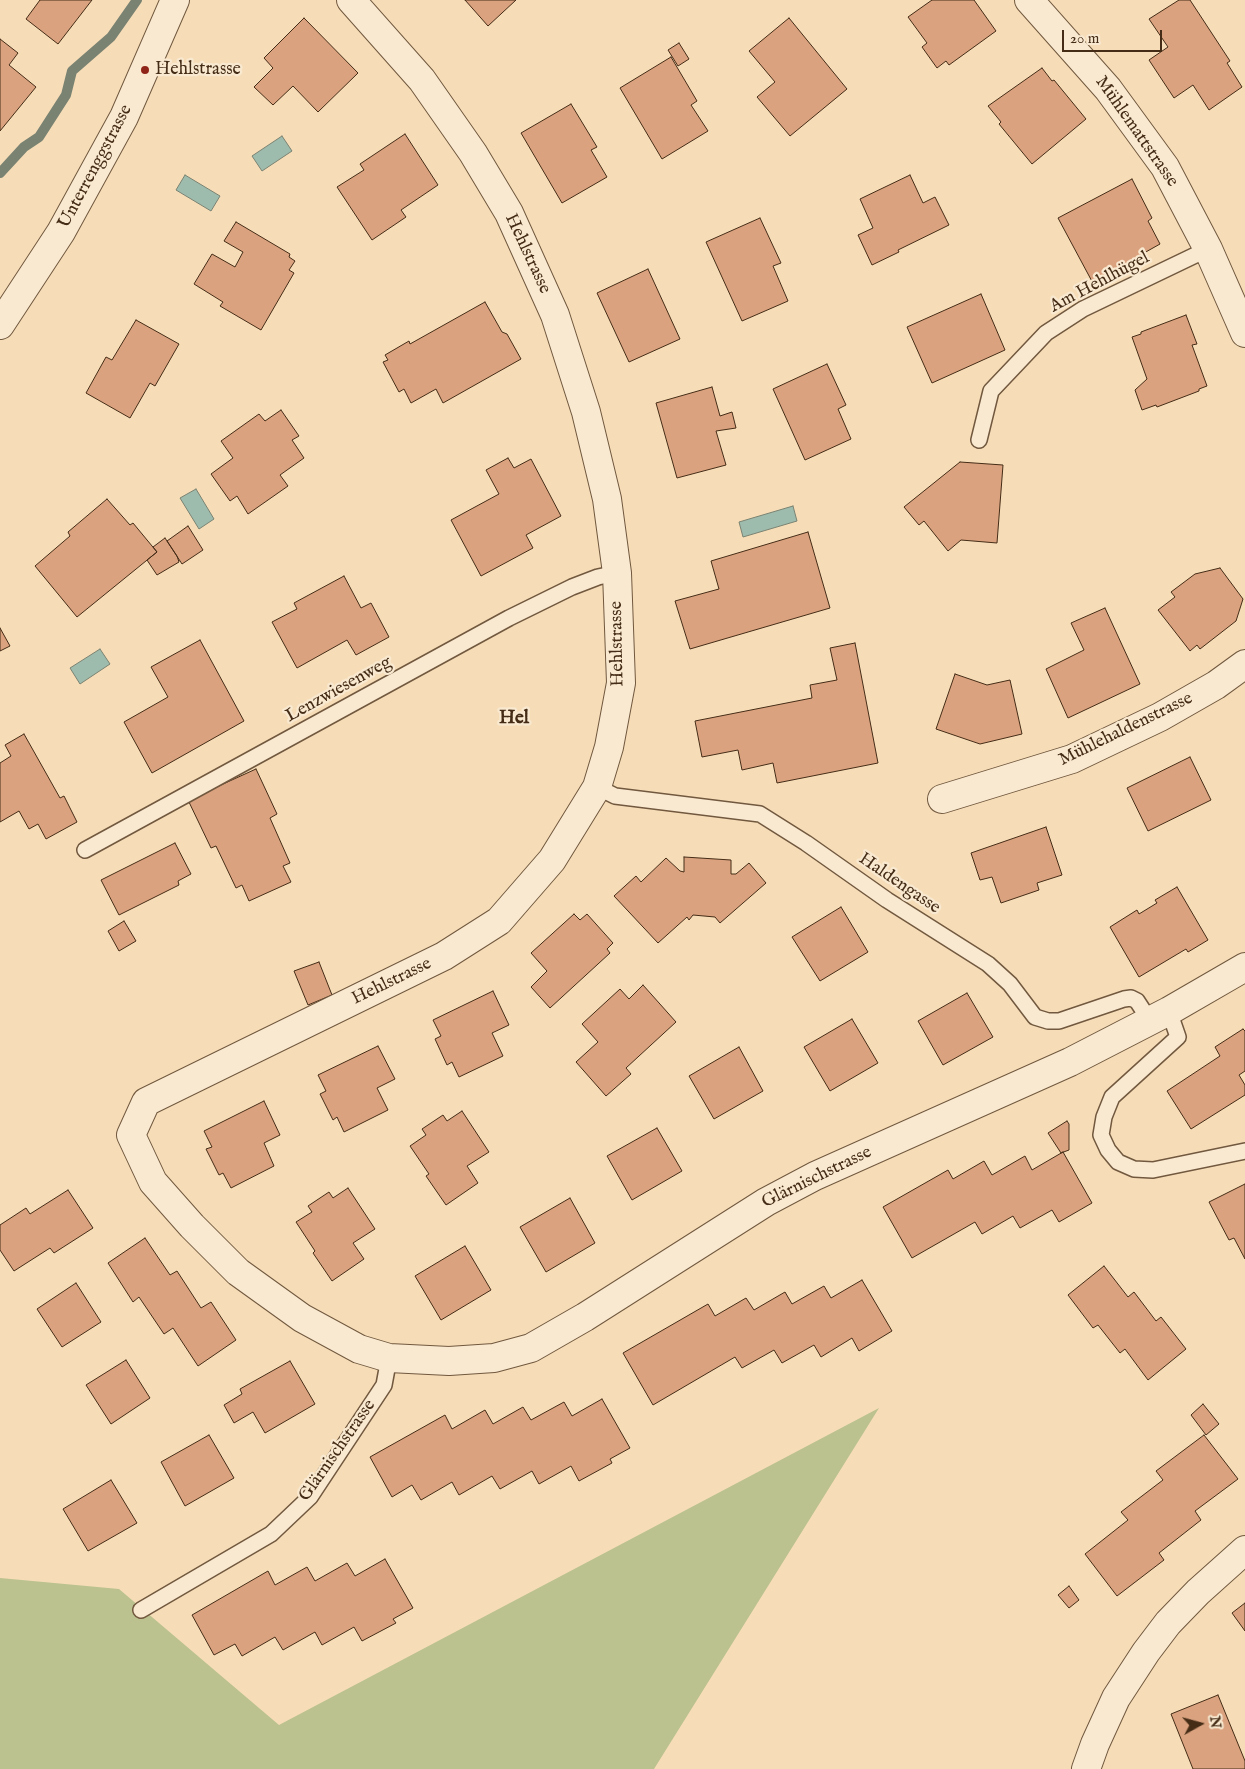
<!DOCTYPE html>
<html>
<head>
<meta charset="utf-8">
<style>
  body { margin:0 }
  #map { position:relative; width:1245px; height:1769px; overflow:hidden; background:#f6ddb8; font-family:"IM FELL English",serif }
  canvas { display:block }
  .north { position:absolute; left:1175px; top:1699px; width:50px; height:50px; -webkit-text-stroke:4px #f9e9d1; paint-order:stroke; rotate:83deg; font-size:14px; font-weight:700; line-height:20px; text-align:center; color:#452c16 }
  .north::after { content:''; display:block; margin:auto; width:18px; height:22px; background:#452c16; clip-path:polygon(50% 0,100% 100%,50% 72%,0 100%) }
  .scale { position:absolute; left:1062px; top:30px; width:100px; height:22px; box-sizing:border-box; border:2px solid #452c16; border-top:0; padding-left:6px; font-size:15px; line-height:18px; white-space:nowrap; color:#452c16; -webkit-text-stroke:4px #f9e9d1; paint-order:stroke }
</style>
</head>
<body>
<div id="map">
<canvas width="1245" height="1769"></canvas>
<div class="north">N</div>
<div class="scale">20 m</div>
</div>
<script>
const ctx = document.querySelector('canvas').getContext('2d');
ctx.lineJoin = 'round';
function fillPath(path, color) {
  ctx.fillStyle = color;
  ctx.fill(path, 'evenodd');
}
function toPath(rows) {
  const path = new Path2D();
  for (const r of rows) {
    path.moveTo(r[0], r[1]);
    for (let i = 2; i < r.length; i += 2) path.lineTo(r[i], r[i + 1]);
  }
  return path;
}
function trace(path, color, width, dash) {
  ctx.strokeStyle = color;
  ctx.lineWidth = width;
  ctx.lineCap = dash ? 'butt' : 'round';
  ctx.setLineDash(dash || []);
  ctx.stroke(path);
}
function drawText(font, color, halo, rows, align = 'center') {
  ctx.font = font + ' "IM FELL English",serif';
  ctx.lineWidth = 4.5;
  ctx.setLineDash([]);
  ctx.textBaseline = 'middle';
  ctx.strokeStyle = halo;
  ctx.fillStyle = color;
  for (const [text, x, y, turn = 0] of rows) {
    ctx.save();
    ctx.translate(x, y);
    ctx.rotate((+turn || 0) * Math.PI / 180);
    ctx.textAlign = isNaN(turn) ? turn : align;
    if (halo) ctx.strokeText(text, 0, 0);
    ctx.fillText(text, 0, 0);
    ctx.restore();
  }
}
const green = toPath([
  [879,1408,654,1769,0,1769,0,1578,119,1589,279,1725]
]);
const water = toPath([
  [282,136,292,151,262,171,252,156,282,136],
  [185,175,220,196,211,211,176,190,185,175],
  [196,489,214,519,199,529,180,498,196,489],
  [793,506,797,521,743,537,739,522,793,506],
  [100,649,110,664,80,684,70,668,100,649]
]);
const stream = toPath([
  [0,173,24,147,39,137,66,95,72,71,111,37,137,0]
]);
const building = toPath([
  [40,0,92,0,58,44,26,19,40,0],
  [465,0,516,0,488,26,465,0],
  [932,0,974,0,996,31,949,65,946,61,937,68,922,47,927,43,908,17,932,0],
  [1179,0,1190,0,1230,61,1227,63,1242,87,1209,110,1193,85,1174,98,1149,60,1168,47,1149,19,1179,0],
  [304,18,358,73,318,112,293,86,273,105,254,87,273,68,264,58,304,18],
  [789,18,847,89,790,136,757,97,775,82,749,51,789,18],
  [0,39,18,53,9,65,36,87,0,131,0,39],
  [679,43,689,59,678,66,668,50,679,43],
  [671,57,697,101,691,105,708,131,662,159,620,88,671,57],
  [1042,68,1052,81,1054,80,1086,119,1032,164,999,124,1001,122,988,106,1042,68],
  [571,104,597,147,591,150,607,177,562,203,521,133,571,104],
  [405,134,438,185,401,210,406,217,372,240,337,187,364,170,360,164,405,134],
  [910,175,923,203,935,197,949,225,898,250,899,252,872,265,858,235,873,228,860,199,910,175],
  [1132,179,1152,218,1148,221,1160,244,1144,253,1147,259,1095,287,1058,218,1132,179],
  [760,218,781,263,773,266,788,301,742,321,706,242,760,218],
  [236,222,290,254,289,257,295,261,289,270,294,273,261,330,220,306,223,302,194,284,212,254,235,267,243,252,224,241,236,222],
  [648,269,680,339,629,362,597,293,648,269],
  [981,294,1005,350,932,383,907,327,981,294],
  [485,302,502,332,507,334,521,359,443,403,436,389,411,403,404,389,399,392,383,362,388,360,385,355,409,341,410,344,485,302],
  [1186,315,1197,344,1192,345,1207,386,1199,389,1199,391,1157,407,1156,405,1142,410,1135,390,1147,379,1132,337,1141,334,1141,332,1186,315],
  [136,320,179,344,155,386,150,383,130,418,86,393,106,357,112,360,136,320],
  [827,364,846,405,838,409,851,439,805,460,773,389,827,364],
  [712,387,720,416,732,412,736,428,716,431,726,465,677,478,656,403,712,387],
  [281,410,299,436,292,440,304,458,280,475,288,486,248,514,237,496,230,501,211,474,233,458,221,441,259,414,265,421,281,410],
  [508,458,514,468,531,459,561,516,526,535,533,548,481,576,451,520,499,494,486,470,508,458],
  [960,462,1003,465,997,543,961,540,948,551,924,521,919,525,904,507,960,462],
  [107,499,130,525,133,523,157,552,77,617,35,566,70,536,68,532,107,499],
  [188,526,203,550,182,564,167,541,188,526],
  [808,532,830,608,690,649,675,601,719,589,711,561,808,532],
  [165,538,177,556,179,562,157,575,147,560,157,552,153,547,165,538],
  [1220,568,1243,599,1236,621,1200,649,1197,645,1190,651,1158,610,1175,597,1171,592,1195,574,1220,568],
  [344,576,361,608,371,603,389,637,356,655,347,640,297,668,272,622,297,609,294,603,344,576],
  [1105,608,1140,684,1068,718,1046,669,1084,650,1071,623,1105,608],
  [0,628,10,646,0,651,0,628],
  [200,640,244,721,152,773,124,722,168,697,151,667,200,640],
  [855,643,878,763,777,783,773,763,742,770,738,750,702,757,695,721,812,698,810,685,837,680,830,648,855,643],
  [955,674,987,685,1010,680,1022,734,980,744,936,729,955,674],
  [24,734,60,798,64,796,77,822,46,839,38,824,29,829,19,811,0,822,0,763,11,756,5,745,24,734],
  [1190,757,1211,800,1148,831,1127,788,1190,757],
  [256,769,277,814,270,818,290,863,283,866,291,882,249,901,242,885,236,888,216,846,211,848,188,800,256,769],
  [1046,827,1062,875,1037,883,1039,890,1001,903,992,877,980,880,971,853,1046,827],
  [175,843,191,874,178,881,179,885,119,915,101,880,175,843],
  [684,857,731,860,731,874,736,874,749,863,766,883,720,923,715,917,693,915,689,920,687,917,658,943,614,896,636,876,641,882,666,858,680,871,684,872,684,857],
  [1177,887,1208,940,1188,952,1186,949,1139,977,1110,927,1137,910,1139,914,1157,903,1155,900,1177,887],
  [841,907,868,952,820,981,792,937,841,907],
  [574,914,580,920,587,914,613,943,607,949,610,953,550,1008,531,987,547,971,531,953,574,914],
  [124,921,136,941,119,951,108,931,124,921],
  [319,962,332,995,308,1005,294,971,319,962],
  [643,985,676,1022,626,1068,631,1074,606,1096,576,1062,598,1042,582,1024,620,989,629,999,643,985],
  [493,991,509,1025,492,1033,503,1056,459,1077,452,1062,447,1065,435,1039,441,1036,433,1020,493,991],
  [967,993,993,1037,943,1065,918,1021,967,993],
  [852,1019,878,1063,830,1091,804,1047,852,1019],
  [1243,1029,1245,1031,1245,1071,1239,1075,1245,1085,1245,1095,1191,1129,1167,1091,1220,1056,1215,1047,1243,1029],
  [378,1046,395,1079,377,1088,388,1110,344,1132,337,1117,333,1120,320,1094,326,1091,318,1075,378,1046],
  [739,1047,763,1091,714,1119,689,1076,739,1047],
  [264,1101,280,1135,264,1143,274,1166,231,1188,223,1173,219,1175,206,1149,212,1147,204,1131,264,1101],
  [462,1111,489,1152,467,1166,478,1183,446,1205,426,1176,429,1174,410,1146,426,1135,422,1129,443,1115,447,1121,462,1111],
  [1067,1121,1069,1124,1069,1150,1061,1153,1048,1133,1067,1121],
  [657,1128,682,1171,632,1200,607,1156,657,1128],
  [1063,1152,1092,1203,1059,1222,1052,1210,1020,1228,1013,1216,982,1234,975,1222,912,1258,883,1207,948,1170,953,1179,984,1161,992,1175,1025,1156,1032,1170,1063,1152],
  [1245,1184,1245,1259,1234,1238,1229,1240,1209,1202,1245,1184],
  [348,1188,375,1229,353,1243,364,1259,332,1281,313,1253,315,1251,296,1222,312,1212,308,1206,329,1192,333,1198,348,1188],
  [68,1190,93,1228,54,1253,50,1248,14,1271,0,1250,0,1225,26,1208,30,1214,68,1190],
  [570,1198,595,1243,546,1272,520,1227,570,1198],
  [145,1238,170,1275,177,1271,201,1308,211,1302,236,1340,198,1366,173,1328,164,1334,139,1297,133,1302,108,1263,145,1238],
  [465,1246,491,1290,441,1320,415,1276,465,1246],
  [1104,1266,1128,1297,1134,1292,1156,1321,1161,1317,1186,1349,1148,1380,1125,1349,1120,1353,1098,1325,1093,1328,1068,1295,1104,1266],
  [862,1280,892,1331,859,1351,852,1338,821,1357,814,1345,782,1363,774,1350,742,1368,735,1357,653,1405,623,1353,708,1304,715,1316,746,1298,754,1310,785,1292,792,1304,824,1286,831,1298,862,1280],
  [76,1283,101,1322,62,1347,37,1309,76,1283],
  [126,1360,150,1398,111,1424,86,1385,126,1360],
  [290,1361,315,1404,265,1433,253,1412,234,1423,224,1405,242,1394,240,1389,290,1361],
  [602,1399,630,1448,610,1459,612,1463,579,1481,571,1466,539,1484,532,1471,500,1489,492,1476,459,1495,452,1482,421,1500,412,1485,392,1497,370,1457,445,1415,452,1429,485,1410,493,1424,523,1407,531,1420,564,1402,572,1416,602,1399],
  [1203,1404,1219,1424,1206,1435,1191,1415,1203,1404],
  [209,1435,234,1478,185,1506,161,1462,209,1435],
  [1204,1435,1238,1479,1195,1511,1201,1520,1159,1553,1164,1560,1117,1596,1085,1554,1128,1520,1121,1512,1163,1480,1156,1471,1204,1435],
  [111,1480,137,1523,88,1551,63,1509,111,1480],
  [385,1559,413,1608,393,1619,396,1623,362,1641,354,1627,322,1645,315,1632,283,1650,275,1637,242,1656,235,1644,214,1655,192,1615,268,1571,275,1585,307,1567,315,1581,347,1563,355,1576,385,1559],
  [1069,1586,1079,1600,1069,1608,1058,1595,1069,1586],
  [1245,1603,1245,1631,1232,1613,1245,1603],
  [1218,1695,1245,1761,1245,1769,1193,1769,1171,1714,1218,1695]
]);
const lane = toPath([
  [979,440,991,391,1046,333,1083,309,1208,249],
  [597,787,615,796,760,814,806,843,887,900,988,964,1010,984,1035,1017,1048,1021,1059,1021,1124,999,1131,998,1137,1001,1150,1021],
  [85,850,509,618,572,587,598,577,617,573],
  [1169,1011,1178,1037,1112,1097,1104,1117,1101,1135,1108,1150,1118,1162,1134,1169,1153,1170,1245,1151],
  [141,1610,271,1534,310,1497,384,1385,389,1358]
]);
const street = toPath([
  [351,0,422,80,473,153,509,213,555,315,586,412,607,499,617,573,621,683,609,747,597,787,552,860,499,921,444,956,146,1102,131,1135,153,1182,192,1226,238,1272,302,1318,359,1349,389,1358,449,1361,494,1358,531,1348,585,1317,766,1202,815,1176,1070,1062,1169,1011,1245,967],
  [1029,0,1108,89,1165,167,1208,249,1245,333],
  [0,325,61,232,124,117,175,0],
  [942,799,1072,759,1160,717,1216,685,1245,664],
  [1086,1769,1095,1744,1116,1698,1146,1652,1168,1623,1198,1592,1245,1550]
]);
const markers = [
  [145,70,5,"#8f2418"]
];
const poiNames = [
  ["Hehlstrasse",155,70]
];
const streetNames = [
  ["Mühlemattstrasse",1136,132,55],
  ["Unterrenggstrasse",96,167,-62],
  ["Hehlstrasse",527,254,65],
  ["Am Hehlhügel",1100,283,-28],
  ["Hehlstrasse",618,644,-91],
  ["Lenzwiesenweg",339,690,-29],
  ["Mühlehaldenstrasse",1126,730,-26],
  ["Haldengasse",899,884,34],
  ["Hehlstrasse",392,982,-26],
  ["Glärnischstrasse",817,1178,-26],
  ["Glärnischstrasse",338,1451,-55]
];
const neighbourhoodNames = [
  ["Hel",514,719]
];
fillPath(green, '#bbc18f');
fillPath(water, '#9dbcae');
trace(water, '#7a8271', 1);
trace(stream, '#7a8271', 10);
fillPath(building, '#daa27f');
trace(building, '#452c16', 1);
trace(lane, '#71583e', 18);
trace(street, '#71583e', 30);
trace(lane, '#f9e9d1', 15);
trace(street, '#f9e9d1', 28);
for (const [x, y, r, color] of markers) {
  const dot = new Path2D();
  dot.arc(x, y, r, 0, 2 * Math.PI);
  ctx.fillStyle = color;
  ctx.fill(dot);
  trace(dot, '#f9e9d1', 2);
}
drawText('18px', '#452c16', '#f9e9d1', poiNames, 'left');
drawText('18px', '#452c16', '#f9e9d1', streetNames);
drawText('bold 19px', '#452c16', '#f9e9d1', neighbourhoodNames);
</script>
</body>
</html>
